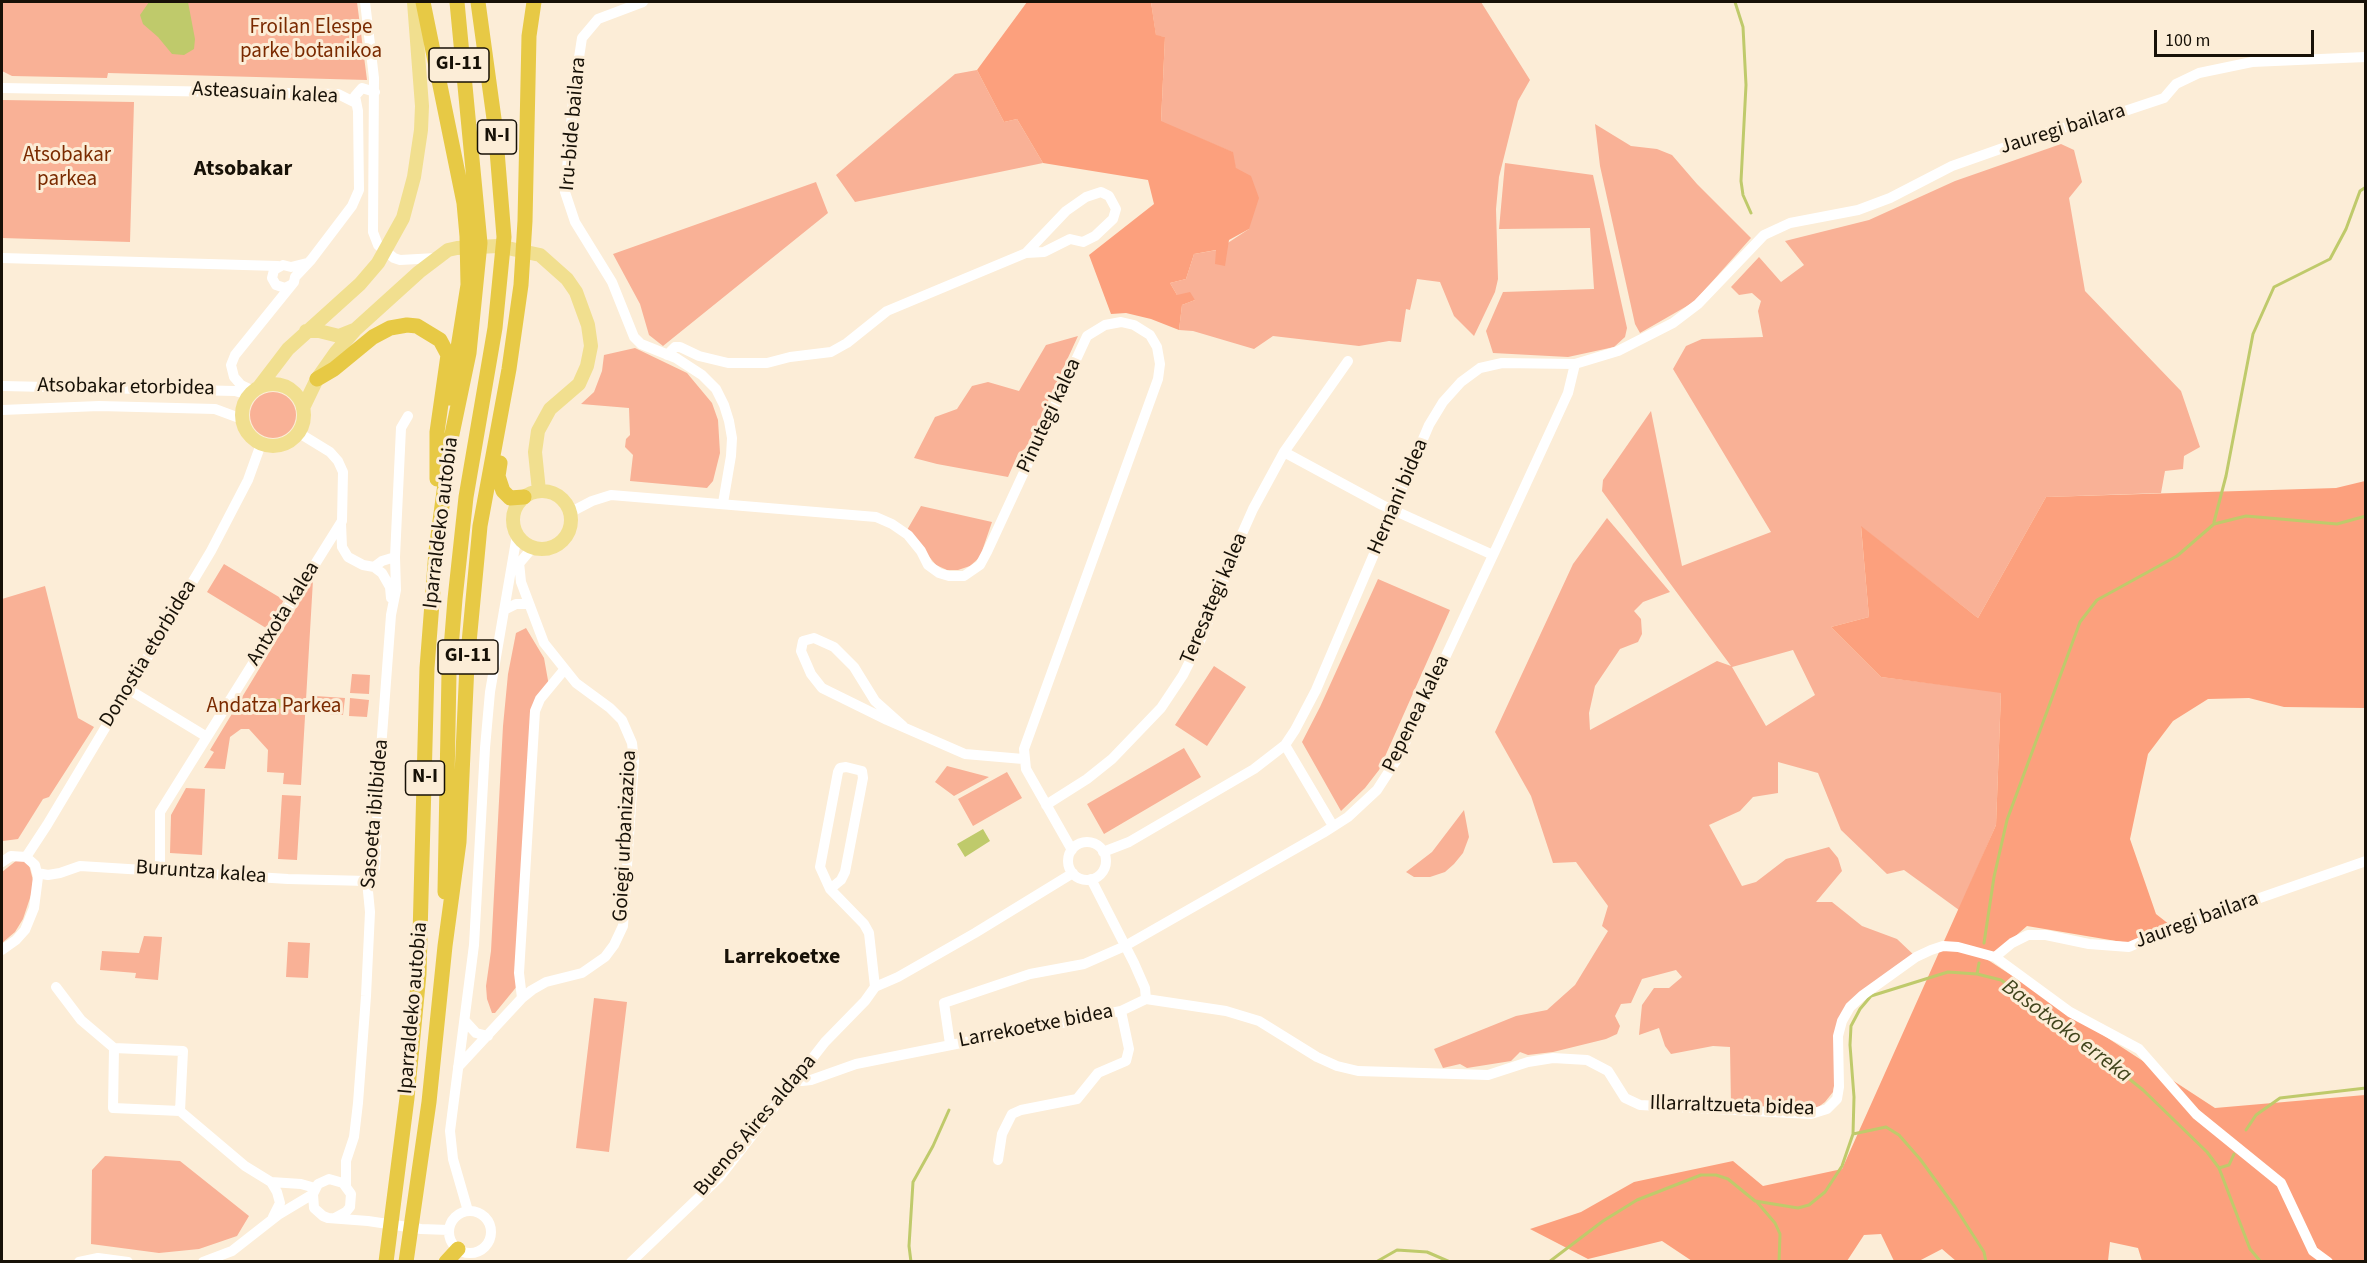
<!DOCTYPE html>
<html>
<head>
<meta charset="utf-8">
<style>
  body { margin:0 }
  #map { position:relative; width:2367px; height:1263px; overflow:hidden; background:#fcedd7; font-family:"Source Sans 3",sans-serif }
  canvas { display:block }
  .frame { position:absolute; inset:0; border:3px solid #171107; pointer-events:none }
  .scale { position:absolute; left:2154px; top:30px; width:160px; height:27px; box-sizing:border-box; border:3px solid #171107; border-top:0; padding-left:8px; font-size:18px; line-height:21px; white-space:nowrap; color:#171107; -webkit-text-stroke:4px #fcedd7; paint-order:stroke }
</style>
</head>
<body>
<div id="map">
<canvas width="2367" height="1263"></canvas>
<div class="frame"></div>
<div class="scale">100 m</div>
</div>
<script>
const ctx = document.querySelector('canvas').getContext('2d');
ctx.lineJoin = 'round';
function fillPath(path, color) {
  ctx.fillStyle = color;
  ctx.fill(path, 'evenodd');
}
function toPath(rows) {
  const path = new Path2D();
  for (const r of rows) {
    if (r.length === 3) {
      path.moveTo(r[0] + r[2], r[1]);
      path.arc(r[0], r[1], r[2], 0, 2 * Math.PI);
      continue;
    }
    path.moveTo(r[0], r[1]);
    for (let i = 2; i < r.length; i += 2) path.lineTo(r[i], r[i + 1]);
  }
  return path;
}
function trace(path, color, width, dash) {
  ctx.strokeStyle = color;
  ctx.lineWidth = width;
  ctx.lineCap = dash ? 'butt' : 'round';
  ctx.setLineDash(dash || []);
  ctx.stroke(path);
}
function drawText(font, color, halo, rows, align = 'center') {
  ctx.font = font + ' "Source Sans 3",sans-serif';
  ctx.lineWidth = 6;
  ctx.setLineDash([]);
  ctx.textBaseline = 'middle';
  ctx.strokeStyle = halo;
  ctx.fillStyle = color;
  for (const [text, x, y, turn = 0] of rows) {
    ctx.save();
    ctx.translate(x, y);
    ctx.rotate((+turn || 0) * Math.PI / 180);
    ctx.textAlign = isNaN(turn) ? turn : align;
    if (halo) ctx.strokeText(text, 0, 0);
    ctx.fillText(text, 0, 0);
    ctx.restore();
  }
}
const green = toPath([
  [2,2,357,2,367,80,108,73,107,78,12,76,2,71],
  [1151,2,1481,2,1530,80,1518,101,1499,177,1496,209,1498,279,1495,292,1474,336,1454,316,1440,282,1417,279,1410,310,1406,309,1401,342,1389,341,1359,346,1273,336,1254,349,1193,331,1179,330,1182,305,1195,300,1177,295,1170,283,1186,279,1194,254,1217,250,1249,229,1232,152,1161,122,1165,37,1156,36],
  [977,70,1004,122,1017,119,1043,163,855,202,836,175,955,74],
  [2,100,134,102,130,242,2,238],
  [1595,124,1631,146,1657,149,1672,155,1697,184,1751,238,1694,302,1640,333,1635,324,1600,166],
  [2061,144,2074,150,2082,182,2069,198,2085,291,2181,391,2200,447,2184,456,2183,469,2165,471,2161,493,2046,497,1978,618,1861,527,1869,617,1831,627,1881,677,2001,692,1996,825,1959,910,1904,870,1887,874,1841,830,1818,773,1778,762,1778,793,1753,797,1740,811,1709,825,1742,886,1756,882,1786,859,1829,847,1838,858,1842,871,1816,902,1832,902,1862,926,1897,939,1916,957,1863,995,1835,1031,1835,1079,1833,1092,1825,1102,1817,1108,1808,1109,1731,1105,1730,1047,1713,1046,1671,1054,1665,1046,1659,1028,1639,1035,1642,1005,1654,988,1669,988,1682,977,1676,970,1642,979,1631,1003,1621,1004,1615,1016,1620,1026,1617,1034,1606,1039,1553,1052,1528,1055,1520,1052,1511,1061,1467,1068,1460,1064,1443,1068,1434,1049,1516,1016,1547,1010,1575,985,1608,931,1602,926,1608,906,1576,862,1553,863,1531,796,1495,732,1573,564,1607,518,1670,592,1643,602,1634,611,1641,619,1642,634,1638,642,1620,649,1595,686,1589,713,1590,730,1717,661,1731,666,1602,491,1603,480,1651,411,1682,566,1771,532,1673,369,1686,346,1702,339,1763,337,1758,311,1761,301,1752,293,1739,295,1731,287,1759,257,1781,282,1804,265,1785,241,1869,220,1955,181],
  [1793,650,1815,695,1766,726,1732,667],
  [1505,163,1593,175,1627,328,1625,337,1614,347,1568,357,1493,353,1486,331,1503,292,1594,289,1590,228,1499,229],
  [816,182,828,213,663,346,649,335,640,304,613,254],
  [1078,336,1027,447,1018,454,1008,477,937,464,914,458,935,417,957,409,972,386,988,382,1019,391,1046,345],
  [635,348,687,373,712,403,718,420,720,453,713,481,707,488,630,481,633,455,625,447,626,439,630,435,629,408,581,404,594,392,602,371,604,355],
  [273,415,23],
  [921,506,992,522,980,557,970,566,958,570,947,570,936,565,907,530],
  [224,564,284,600,266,628,207,592],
  [1378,579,1450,610,1379,770,1365,788,1341,811,1302,742,1320,707],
  [313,580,301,785,283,784,284,773,267,772,268,750,249,729,241,729,230,737,225,769,204,768,214,752,210,750],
  [45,586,78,718,94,727,49,797,43,799,18,839,3,841,2,599],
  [526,628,544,658,549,686,538,698,518,985,495,1013,492,1013,487,999,486,986,491,951,503,726,508,674,516,633],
  [1214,666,1246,687,1207,746,1175,725],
  [352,674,370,675,369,694,350,693],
  [315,696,345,698,343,715,314,713],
  [350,698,369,700,367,717,349,716],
  [1184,748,1201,777,1104,834,1087,804],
  [947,766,989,777,954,796,935,782],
  [1007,772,1022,798,973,826,958,799],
  [186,788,205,789,202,855,170,853,171,815],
  [282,795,301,796,297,860,278,859],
  [1464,810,1469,837,1463,853,1454,864,1445,872,1430,877,1414,877,1406,872,1432,852],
  [17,860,24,861,29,865,33,880,32,892,23,919,15,932,2,943,2,872],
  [144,936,162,937,158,980,135,978,136,973,100,970,102,951,139,953],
  [288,942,310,943,308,978,286,977],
  [594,998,627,1002,609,1152,576,1148],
  [105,1156,180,1161,249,1216,237,1236,199,1249,159,1253,91,1244,92,1170]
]);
const forest = toPath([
  [1027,2,1151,2,1156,35,1165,37,1161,121,1233,152,1236,168,1251,176,1259,198,1249,229,1229,240,1225,266,1215,264,1216,250,1194,254,1186,279,1170,283,1177,295,1190,292,1195,300,1182,305,1179,330,1151,319,1126,313,1111,314,1089,255,1154,204,1148,180,1043,163,1017,119,1004,122,977,70],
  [2365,481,2365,708,2284,707,2249,698,2208,699,2173,721,2148,754,2130,839,2156,914,2170,925,2128,943,2027,926,1988,960,2215,1108,2365,1095,2365,1261,2142,1261,2138,1248,2110,1242,2108,1261,1956,1261,1942,1249,1919,1261,1894,1261,1881,1234,1864,1235,1847,1261,1692,1261,1662,1241,1588,1259,1530,1229,1581,1212,1634,1182,1733,1161,1763,1186,1842,1169,1996,825,2001,693,1881,677,1831,627,1869,617,1861,526,1978,618,2046,497,2336,488]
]);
const water = toPath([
  [149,2,188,2,195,39,194,49,184,55,172,54,158,37,143,24,140,15],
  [249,698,305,700,304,709,249,706],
  [983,829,990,841,965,857,957,844]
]);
const stream = toPath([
  [1735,2,1743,27,1746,85,1741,181,1743,195,1751,213],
  [2214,522,2226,476,2253,334,2274,287,2330,259,2346,229,2360,191,2366,187],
  [1984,943,1994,877,2007,820,2080,622,2097,600,2177,556,2214,524,2246,516,2337,524,2366,516],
  [1977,974,1979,963],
  [2246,1130,2256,1115,2280,1098,2366,1088],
  [1853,1134,1886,1127,1899,1135,1920,1159,1955,1207,1984,1252,1986,1262],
  [2219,1168,2229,1165,2234,1154],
  [1757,1202,1775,1223,1780,1234,1779,1262],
  [911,1262,909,1246,913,1182,933,1146,949,1110],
  [1376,1262,1397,1250,1427,1252,1450,1262],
  [1549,1262,1603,1221,1637,1200,1701,1175,1716,1175,1728,1179,1755,1201,1798,1208,1809,1205,1825,1192,1842,1166,1853,1134,1854,1097,1850,1045,1851,1026,1860,1009,1871,996,1948,972,1977,974,2001,980,2061,1024,2143,1090,2207,1152,2219,1168,2250,1249,2261,1262]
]);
const minor = toPath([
  [365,2,374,78,373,232,378,245,394,258,400,260,436,258],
  [643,2,598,19,582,38,574,90,565,192,575,222,612,282,634,337,641,344,676,358,702,375,716,389,724,405,729,421,732,438,731,456,723,503],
  [2,88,338,94,356,103],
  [1101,192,1109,196,1116,209,1113,219,1095,236,1083,242,1070,239,1044,252,1026,253,1066,211,1086,197,1101,192],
  [2,258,278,266],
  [291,285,285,288,276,285,272,278,274,270,283,265,291,267,307,263],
  [667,355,675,347,680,347,699,356,728,363,767,363,790,357,831,352,847,343,887,311,1026,253],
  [2,386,235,391,249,395],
  [254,391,241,385,234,377,231,365,235,355,294,282,295,277,311,260,352,206,359,190,358,111,355,96,362,88,375,92],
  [2,410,99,406,215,409,242,419],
  [1284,452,1382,505,1493,555],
  [571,512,592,501,611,495,876,517,892,524,908,535,921,551,928,565,939,573,949,576,964,576,980,565,987,552,1087,336,1105,325,1121,322,1134,325,1150,335,1157,347,1160,364,1158,379,1024,749,1026,769,1072,850],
  [341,523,342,547,348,557,363,565,374,567,382,573,390,587,391,598],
  [517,566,533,547],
  [374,567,382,561,395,557],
  [504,610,516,604,528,604],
  [128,689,207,737],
  [903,726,875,701,854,667,834,647,814,638,803,641,801,651,811,674,822,688,887,720,965,754,1023,759],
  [1285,745,1333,826],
  [1046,805,1087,779,1112,759,1161,708,1183,675,1202,637,1237,545,1253,509,1284,452,1348,361],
  [1087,861,19],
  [1103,852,1129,842,1254,769,1285,745,1295,730,1316,690,1429,425,1443,402,1461,382,1480,368,1502,363,1575,364,1618,351,1673,323,1698,304,1764,235,1790,223,1858,210,1890,198,1952,166,2051,131,2107,117,2164,98,2176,84,2199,73,2252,62,2366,57],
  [26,857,47,825,211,551,248,480,261,444],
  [2,862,11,856,26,857,35,865,38,877,34,908,25,930,16,940,2,950],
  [160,869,160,812,342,521,343,472,338,461,330,452,299,433],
  [37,873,48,875,60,873,80,866,288,879,367,881],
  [1091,879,1134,963,1145,988,1146,999],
  [830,889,841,880,845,872,863,778,862,771,846,767,840,768,838,772,820,867,830,889,864,924,869,933,875,987],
  [1995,957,2012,943,2028,935,2046,935,2089,944,2129,947,2168,930,2366,861],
  [56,987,81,1020,114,1048,183,1051,180,1111,113,1108,114,1048],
  [522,998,519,973,535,711,540,699,564,670],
  [1146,999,1226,1011,1259,1021,1317,1057,1337,1066,1358,1071,1488,1075,1528,1062,1553,1058,1587,1060,1608,1071,1625,1098,1640,1105,1811,1114,1827,1109,1837,1099,1839,1087,1838,1036,1842,1021,1850,1007,1863,995,1916,957,1931,950,1943,946,1958,947,1995,957,2070,1012,2139,1049,2196,1114,2281,1183,2313,1251,2328,1262],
  [465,1021,476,1033,488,1036],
  [950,1044,944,1003,1030,974,1084,964,1125,946,1323,833,1348,817,1377,790,1399,756,1502,536,1568,393,1575,364],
  [458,1067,522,998,532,990,546,982,582,973,605,957,614,945,623,926,634,761,632,743,622,720,610,708,576,683,544,643,521,582,519,562],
  [796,1079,802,1081,811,1080,856,1064,1121,1011,1146,999],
  [180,1111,245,1166,271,1182,301,1184,315,1188],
  [998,1160,1002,1134,1012,1114,1021,1110,1077,1099,1098,1073,1126,1061,1129,1049,1121,1011],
  [271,1182,277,1192,280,1203,273,1217],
  [346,1185,346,1161,354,1137,358,1103,366,996,370,912,367,881,375,868,379,776,391,615,396,590,395,557,401,428,408,416],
  [468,1211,453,1159,450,1131,474,945,485,748,490,692,517,535],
  [470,1232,21],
  [335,1218,346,1212,350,1207,351,1194,343,1183,329,1179,318,1184,313,1194,314,1208,323,1216,328,1218,368,1221,421,1229,449,1230],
  [79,1262,98,1258,128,1262],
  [203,1262,232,1251,278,1215,313,1194],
  [631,1262,719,1178,825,1042,865,1001,875,987,898,977,975,933,1073,873]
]);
const major = toPath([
  [306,331,319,331,339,336,354,330],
  [273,415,31],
  [259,387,288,349,360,284,378,263,403,218,414,177,421,130,422,106,414,2],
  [303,408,317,379,336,352,356,329,419,272,448,250,457,248,498,246,540,255,567,279,576,292,588,325,591,346,587,366,579,384,550,409,538,431,535,452,539,491],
  [542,520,29]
]);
const highway = toPath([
  [423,2,464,203,467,236,468,285,450,398],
  [317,379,334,369,373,337,390,328,407,325,417,326,440,340,448,355,437,432,437,479],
  [500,463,498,476,503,491,510,498,524,497],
  [445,892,449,673,455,599,466,497,495,328,504,237,495,126,478,2],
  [386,1262,407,1098,419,974,427,668,436,551,451,439,469,353,480,243,457,2],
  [406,1262,429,1102,445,946,459,842,467,664,480,526,509,369,521,285,525,221,529,36,534,2],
  [446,1262,458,1249]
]);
const shields = [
  [459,65,60],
  [497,137,39],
  [468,657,60],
  [425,778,39]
];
const shieldNames = [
  ["GI-11",459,65],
  ["N-I",497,137],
  ["GI-11",468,657],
  ["N-I",425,778]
];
const parkNames = [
  ["Froilan Elespe",311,28],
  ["parke botanikoa",311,52],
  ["Atsobakar",67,156],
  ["parkea",67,180],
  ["Andatza Parkea",274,707]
];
const streetNames = [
  ["Asteasuain kalea",265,94,3],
  ["Iru-bide bailara",574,124,-85],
  ["Jauregi bailara",2063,130,-17],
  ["Atsobakar etorbidea",126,388,1],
  ["Pinutegi kalea",1050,416,-65],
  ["Hernani bidea",1399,497,-67],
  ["Iparraldeko autobia",442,523,-83],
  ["Teresategi kalea",1215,599,-67],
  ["Antxota kalea",284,614,-58],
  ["Donostia etorbidea",149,654,-59],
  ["Pepenea kalea",1417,714,-64],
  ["Sasoeta ibilbidea",376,814,-85],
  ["Goiegi urbanizazioa",626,836,-87],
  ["Buruntza kalea",201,873,4],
  ["Jauregi bailara",2197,921,-20],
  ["Iparraldeko autobia",414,1008,-85],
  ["Larrekoetxe bidea",1036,1027,-11],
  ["Illarraltzueta bidea",1732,1107,2],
  ["Buenos Aires aldapa",756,1126,-50]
];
const neighbourhoodNames = [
  ["Atsobakar",243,170],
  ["Larrekoetxe",782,958]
];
const waterNames = [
  ["Basotxoko erreka",2066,1032,37]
];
fillPath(green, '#f9b196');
fillPath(forest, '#fca07d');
fillPath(water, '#bfca6b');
trace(stream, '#bfca6b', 3);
trace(minor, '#fff', 10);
trace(major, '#f1df8f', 14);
trace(highway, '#e7c945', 15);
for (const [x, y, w] of shields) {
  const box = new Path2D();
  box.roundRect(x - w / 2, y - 17, w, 34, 4.5);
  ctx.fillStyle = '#fcedd7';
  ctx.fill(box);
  trace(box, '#171107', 1.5);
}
drawText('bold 20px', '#171107', null, shieldNames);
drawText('21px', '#7a2a00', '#fcedd7', parkNames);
drawText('21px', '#171107', '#fcedd7', streetNames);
drawText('bold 22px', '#171107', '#fcedd7', neighbourhoodNames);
drawText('italic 22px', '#40441c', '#fcedd7', waterNames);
</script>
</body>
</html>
